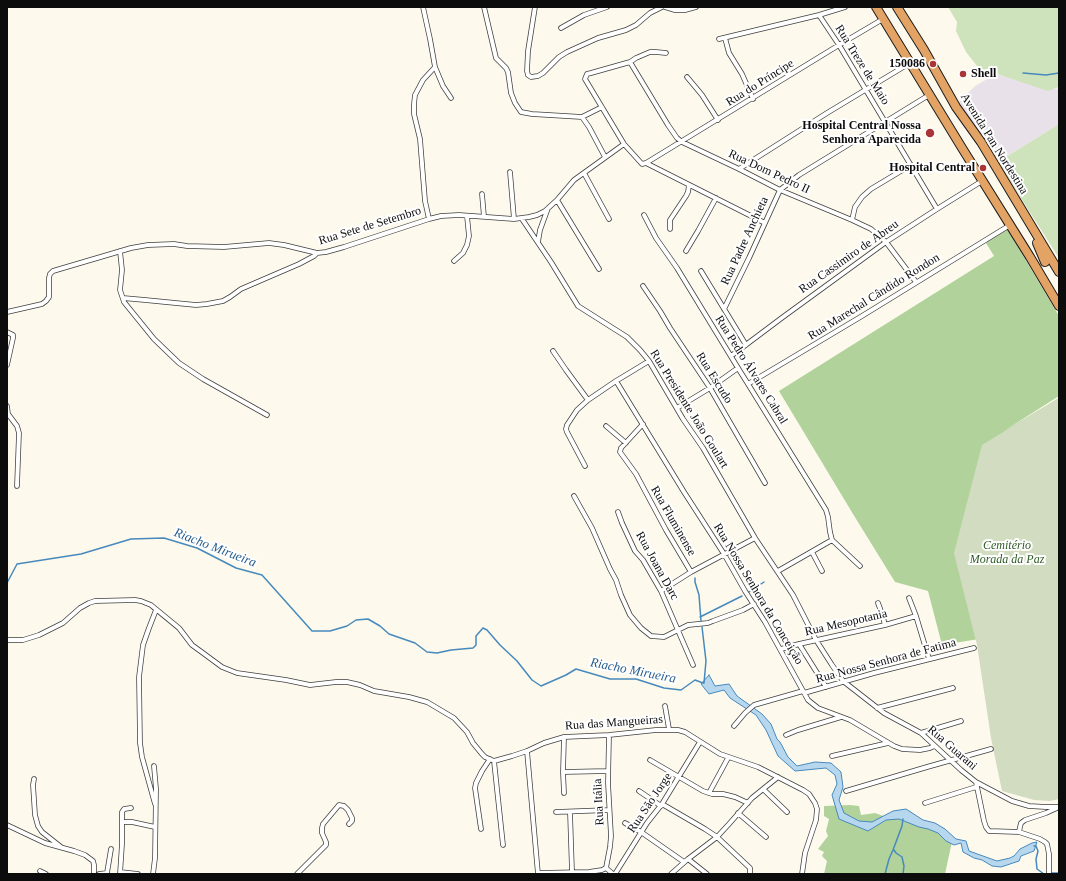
<!DOCTYPE html>
<html>
<head>
<meta charset="utf-8">
<style>
  body { margin:0 }
  #map { position:relative; width:1066px; height:881px; overflow:hidden; background:#fdfaed; font-family:Georgia,serif }
  canvas { display:block }
  .frame { position:absolute; inset:0; border:8px solid #0c0c0c; pointer-events:none }
</style>
</head>
<body>
<div id="map">
<canvas width="1066" height="881"></canvas>
<div class="frame"></div>
</div>
<script>
const ctx = document.querySelector('canvas').getContext('2d');
ctx.lineJoin = 'round';
function fillPath(path, color) {
  ctx.fillStyle = color;
  ctx.fill(path, 'evenodd');
}
function toPath(rows) {
  const path = new Path2D();
  for (const r of rows) {
    path.moveTo(r[0], r[1]);
    for (let i = 2; i < r.length; i += 2) path.lineTo(r[i], r[i + 1]);
  }
  return path;
}
function trace(path, color, width, dash) {
  ctx.strokeStyle = color;
  ctx.lineWidth = width;
  ctx.lineCap = dash ? 'butt' : 'round';
  ctx.setLineDash(dash || []);
  ctx.stroke(path);
}
function drawText(font, color, halo, rows, align = 'center') {
  ctx.font = font + ' Georgia,serif';
  ctx.lineWidth = 4;
  ctx.setLineDash([]);
  ctx.textBaseline = 'middle';
  ctx.strokeStyle = halo;
  ctx.fillStyle = color;
  for (const [text, x, y, turn = 0] of rows) {
    ctx.save();
    ctx.translate(x, y);
    ctx.rotate((+turn || 0) * Math.PI / 180);
    ctx.textAlign = isNaN(turn) ? turn : align;
    if (halo) ctx.strokeText(text, 0, 0);
    ctx.fillText(text, 0, 0);
    ctx.restore();
  }
}
const industrial = toPath([
  [983,70,1026,83,1056,89,1059,87,1059,124,998,162,958,103,975,86,989,78]
]);
const green = toPath([
  [948,7,1059,7,1059,87,1048,91,997,74,981,71,966,52,956,31,957,22],
  [1059,124,1059,258,998,162]
]);
const forest = toPath([
  [1006,227,1059,316,1059,396,1004,431,1059,398,979,639,954,643,948,646,942,645,928,591,895,582,853,514,779,391,994,256,986,243],
  [850,805,859,806,861,815,875,813,892,819,898,816,953,837,945,874,824,874,827,861,822,856,824,852,818,849,828,836,826,831,829,819,824,816,824,806]
]);
const cemetery = toPath([
  [1059,398,1059,799,1050,801,1034,800,1002,791,991,738,977,645,954,553,982,445]
]);
const water = toPath([
  [709,675,715,686,729,684,737,696,762,714,771,724,777,739,780,742,788,757,797,766,815,762,831,763,841,772,843,787,839,800,844,813,859,821,872,822,893,811,906,809,923,820,935,823,945,829,956,839,966,841,969,851,997,861,1010,858,1014,856,1020,849,1032,843,1037,842,1034,851,1021,856,1019,861,1001,867,992,866,982,860,974,858,963,852,961,843,954,845,946,841,938,833,928,829,919,827,899,819,886,820,868,831,839,819,832,795,837,784,835,775,826,768,795,771,778,756,766,730,756,715,730,698,724,690,709,694,701,684,709,675]
]);
const stream = toPath([
  [1023,73,1046,75,1059,73],
  [695,578,695,582,699,595,701,621],
  [7,583,17,564,81,554,131,539,164,538,197,548,236,568,262,575,312,631,330,631,347,626,356,620,368,619,380,626,389,634,415,643,427,652,437,653,451,650,473,648,476,645,476,636,483,628,487,630,500,645,517,661,532,680,541,686,566,675,576,669,610,679,636,679,664,688,681,690,695,680,703,683],
  [749,592,764,582],
  [700,617,742,596],
  [702,627,706,661,704,683],
  [1034,846,1036,846,1038,851,1036,859,1037,869,1044,874],
  [894,850,896,853,902,857,904,866,903,874],
  [1051,873,1059,873],
  [885,874,889,859,893,850,902,826,903,819]
]);
const street = toPath([
  [423,7,430,39,435,67,443,86,451,98],
  [484,7,496,58,506,68,508,72,511,93,515,103,521,112,532,114,582,117,602,107],
  [535,7,528,51,527,71,528,75,531,77,538,76,543,73,559,57,567,52,598,38,626,30,636,25,650,13,662,7],
  [665,7,675,10,685,10,696,7],
  [819,15,839,45,937,209],
  [561,28,584,15,607,7],
  [725,38,729,53,742,74,753,99],
  [719,39,819,15,845,7],
  [666,53,656,52,650,52,636,58,630,62,591,73,587,74,585,79,624,144,642,164,646,163,765,223],
  [630,62,668,125,677,138,682,142,739,169,780,190,852,220,871,229,886,242,916,282],
  [687,77,702,95,718,120],
  [582,117,589,127,605,157],
  [646,163,839,45,883,19],
  [739,169,827,113,910,63],
  [510,172,514,219],
  [584,173,609,219],
  [482,194,484,217],
  [557,200,599,269],
  [644,215,656,238,677,268,738,368,748,384,826,510,828,517,830,532,832,540],
  [429,219,425,201,420,139,414,114,414,104,415,95,423,80,435,67],
  [522,219,551,262,578,306,627,337,640,350,649,361,683,419,703,448,755,538,793,595,816,640,832,665,843,681,884,713,921,733,961,770,976,782,1012,801,1029,806,1046,807,1059,807],
  [852,220,855,207,862,197,871,189,911,165],
  [670,229,670,220,686,196,688,192,689,185],
  [538,242,540,230,548,208],
  [120,251,122,270,120,290,124,302,154,339,179,363,203,379,267,415],
  [686,251,698,231,716,198],
  [454,261,463,253,467,245,469,236,467,216],
  [701,271,746,345],
  [643,286,660,311,670,328,710,388,765,483],
  [123,298,145,300,196,305,207,304,223,301,230,297,241,289,299,264,314,256,317,253],
  [724,309,749,258,780,190,799,175,929,95],
  [7,312,42,304,46,301,49,297,49,278,50,274,53,271,131,248,148,245,174,244,187,246,224,247,269,243,284,245,317,253,326,252,344,247,429,219,441,216,459,215,514,219,529,217,537,215,545,211,557,200,574,180,624,144],
  [7,332,13,335,13,338,7,365],
  [553,351,566,370,588,400],
  [731,356,783,317,886,242,937,209,982,181],
  [616,381,684,492,724,554,745,591,765,622,808,700,818,708,850,720,894,746,902,749,920,750,930,748,934,746],
  [748,384,862,316,1010,225],
  [7,406,8,414,17,426,19,433,17,486],
  [677,408,710,388,738,368],
  [643,424,621,448,620,452,636,474,666,530,691,572],
  [606,426,626,443],
  [585,466,567,432,566,429,567,425,577,410,588,400,616,381,649,361],
  [574,496,592,528,610,569,616,580,621,595,630,615,641,628,651,636,664,637,688,625,708,623,713,621,743,610,754,604],
  [618,512,622,523,635,551,643,560,661,591,693,665],
  [832,540,860,566],
  [812,552,822,571],
  [778,571,832,540],
  [661,591,691,572,755,538],
  [909,598,916,616,929,659],
  [878,603,882,614,885,625],
  [7,640,23,640,39,635,63,623,80,608,89,603,95,601,135,600,141,601,151,605,179,628,192,645,203,653,222,667,237,673,286,680,310,685,336,682,347,682,360,685,374,691,409,697,427,702,454,718,467,732,473,743,482,754,485,757,494,761,512,756,527,751,544,743,564,737,609,735,656,730,678,730,685,732,720,754,758,767,803,790,809,794,815,803,817,809,816,820,805,853,802,874],
  [799,644,826,687],
  [781,649,799,644,885,625,916,616],
  [804,693,874,673,974,648],
  [665,706,669,729],
  [877,708,953,688],
  [734,726,745,713,754,705,803,691],
  [921,733,961,721],
  [786,735,798,730,841,717],
  [564,737,563,772,564,793],
  [527,751,538,874],
  [832,756,888,743],
  [650,760,703,791,712,794,723,794,735,797,748,803],
  [494,761,503,845],
  [563,772,608,771],
  [34,779,33,785,35,815,38,826,42,832,61,847],
  [976,782,984,821,986,827,989,831,1019,832,1020,827,1021,823,1025,820,1046,813,1057,808],
  [763,789,787,812],
  [639,791,661,806],
  [846,791,927,767,991,749],
  [709,793,728,758],
  [925,803,976,787],
  [155,804,142,757,140,743,139,677,143,645,149,628,156,610],
  [662,804,705,829,717,837,750,868,750,874],
  [556,812,609,810],
  [570,812,572,872],
  [738,813,766,837],
  [122,822,132,822,155,827],
  [625,823,641,832,684,862],
  [7,825,45,843,74,851,85,855,93,861,94,865,94,874],
  [481,829,475,788,476,783,482,771,490,759],
  [1019,832,1040,839,1045,842,1047,844,1049,854,1049,874],
  [688,859,707,874],
  [606,868,610,847,611,836,608,783,609,735],
  [606,868,613,874],
  [40,871,46,874],
  [120,872,138,874],
  [538,873,589,872,602,870,606,868],
  [99,874,107,873,111,849],
  [120,874,122,844,122,812,124,809,131,808],
  [153,874,155,858,156,789,154,766],
  [297,874,326,845,326,842,322,833,322,828,323,824,339,805,344,806,348,810,352,818,352,821,349,824],
  [615,874,647,823,662,804,700,742],
  [671,874,688,859,717,837,729,824,752,798,778,777]
]);
const highway = toPath([
  [876,7,962,148,1030,257,1059,306],
  [897,7,924,50,956,107,981,142,1059,272],
  [1037,243,1045,262]
]);
const markers = [
  [933,64,4,"#aa3536"],
  [963,74,4,"#aa3536"],
  [930,133,5,"#aa3536"],
  [983,168,4,"#aa3536"]
];
const poiNames = [
  ["150086",925,64],
  ["Shell",971,74,"left"],
  ["Hospital Central Nossa",921,126],
  ["Senhora Aparecida",921,140],
  ["Hospital Central",975,168]
];
const streetNames = [
  ["Rua Treze de Maio",862,65,58],
  ["Rua do Príncipe",760,83,-32],
  ["Avenida Pan Nordestina",994,144,58],
  ["Rua Dom Pedro II",769,172,25],
  ["Rua Sete de Setembro",370,226,-17],
  ["Rua Padre Anchieta",745,241,-65],
  ["Rua Cassimiro de Abreu",849,257,-35],
  ["Rua Marechal Cândido Rondon",874,297,-32],
  ["Rua Pedro Álvares Cabral",751,370,58],
  ["Rua Escudo",714,378,58],
  ["Rua Presidente João Goulart",689,409,58],
  ["Rua Fluminense",673,521,60],
  ["Rua Joana Darc",657,566,61],
  ["Rua Nossa Senhora da Conceição",758,594,59],
  ["Rua Mesopotania",846,623,-13],
  ["Rua Nossa Senhora de Fatima",886,661,-15],
  ["Rua das Mangueiras",614,723,-4],
  ["Rua Guarani",952,748,41],
  ["Rua Itália",599,802,-93],
  ["Rua São Jorge",650,803,-56]
];
const parkNames = [
  ["Cemitério",1007,546],
  ["Morada da Paz",1007,560]
];
const waterNames = [
  ["Riacho Mirueira",215,548,21],
  ["Riacho Mirueira",633,671,11]
];
fillPath(industrial, '#e9e1ea');
fillPath(green, '#cee3bb');
fillPath(forest, '#b2d29c');
fillPath(cemetery, '#d2dcc1');
fillPath(water, '#b7d7ee');
trace(water, '#4789bc', 1);
trace(stream, '#4789bc', 1.5);
trace(street, '#3f3f3f', 5.5);
trace(highway, '#1d1d1d', 10);
trace(street, '#fff', 4);
trace(highway, '#e2a365', 8);
for (const [x, y, r, color] of markers) {
  const dot = new Path2D();
  dot.arc(x, y, r, 0, 2 * Math.PI);
  ctx.fillStyle = color;
  ctx.fill(dot);
  trace(dot, '#fff', 1.5);
}
drawText('bold 12px', '#0c0c0c', '#fff', poiNames, 'right');
drawText('12px', '#0c0c0c', '#fff', streetNames);
drawText('italic 12px', '#2e5b24', '#fff', parkNames);
drawText('italic 13px', '#255c8e', '#fff', waterNames);
</script>
</body>
</html>
